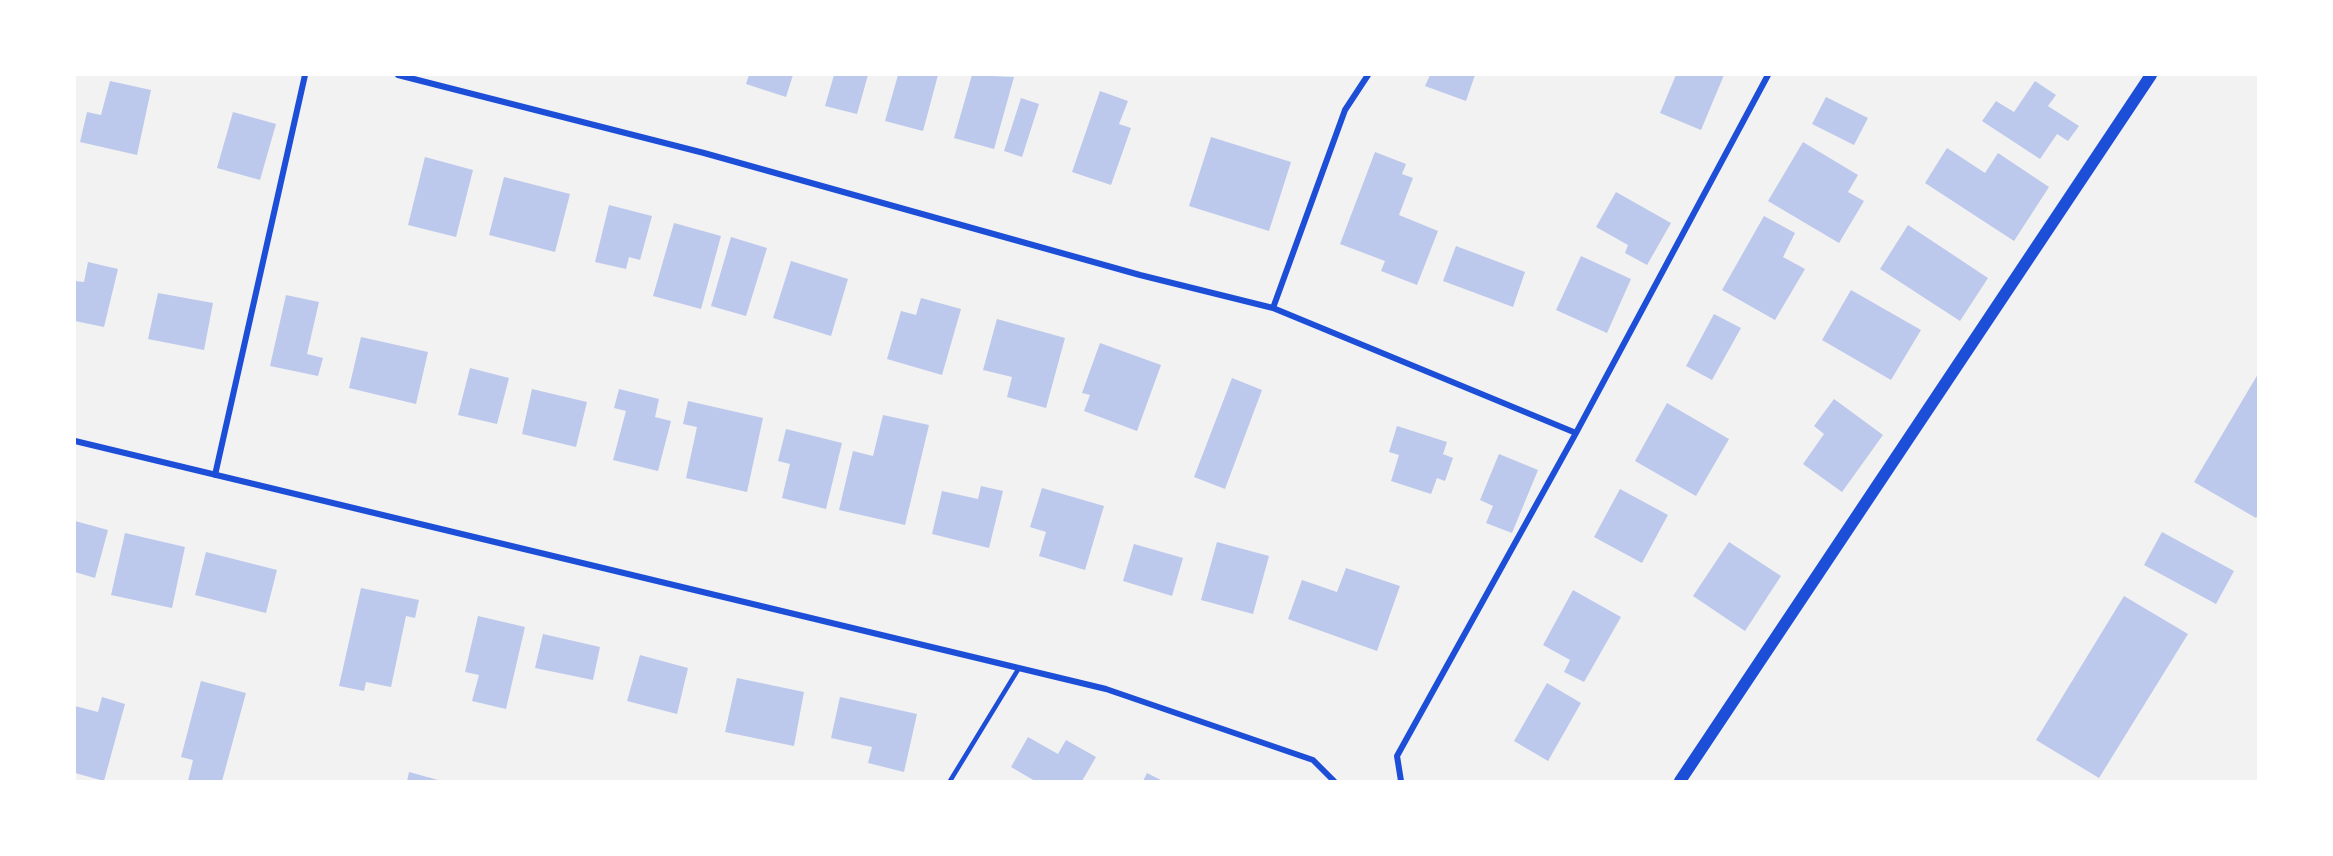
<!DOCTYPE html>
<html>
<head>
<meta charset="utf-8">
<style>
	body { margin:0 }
	#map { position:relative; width:2333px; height:856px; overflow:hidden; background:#f2f2f2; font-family:"Open Sans",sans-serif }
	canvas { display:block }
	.frame { position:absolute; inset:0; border:76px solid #fff; pointer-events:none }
</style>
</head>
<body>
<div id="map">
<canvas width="2333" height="856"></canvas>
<div class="frame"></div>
</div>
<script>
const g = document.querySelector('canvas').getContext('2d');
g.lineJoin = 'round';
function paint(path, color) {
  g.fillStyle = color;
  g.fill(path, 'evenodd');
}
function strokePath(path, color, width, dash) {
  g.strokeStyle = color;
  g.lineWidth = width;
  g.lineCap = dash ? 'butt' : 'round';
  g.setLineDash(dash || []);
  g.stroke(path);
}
paint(new Path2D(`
	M 749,75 L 793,75 L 786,97 L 746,84 Z
	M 834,75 L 868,75 L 857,114 L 825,106 Z
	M 898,75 L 938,75 L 923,131 L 885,121 Z
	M 972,75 L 1014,77 L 994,149 L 954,138 Z
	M 1430,75 L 1475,75 L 1466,101 L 1425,86 Z
	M 1676,75 L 1724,75 L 1701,130 L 1660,113 Z
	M 110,81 L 151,90 L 137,155 L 80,142 L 87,112 L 101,115 Z
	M 2035,81 L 2056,95 L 2048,106 L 2079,126 L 2068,141 L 2057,134 L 2040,159 L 1982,121 L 1996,101 L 2014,112 Z
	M 1100,91 L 1128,101 L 1119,124 L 1131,128 L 1111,185 L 1072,172 Z
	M 1826,97 L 1868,118 L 1854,145 L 1812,124 Z
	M 1021,98 L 1039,104 L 1022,157 L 1004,151 Z
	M 233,112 L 276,124 L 260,180 L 217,168 Z
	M 1211,137 L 1291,162 L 1269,231 L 1189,206 Z
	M 1803,142 L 1858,175 L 1848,192 L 1864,201 L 1839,243 L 1768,201 Z
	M 1947,148 L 1985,173 L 1998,153 L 2049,187 L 2014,241 L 1925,183 Z
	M 1375,152 L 1406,164 L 1402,174 L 1413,178 L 1399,215 L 1438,231 L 1417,285 L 1381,271 L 1385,261 L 1340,244 Z
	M 425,157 L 473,170 L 456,237 L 408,225 Z
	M 504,177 L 570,194 L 555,252 L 489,235 Z
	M 1616,192 L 1671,223 L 1647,265 L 1625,253 L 1628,245 L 1596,227 Z
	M 609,205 L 652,216 L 640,260 L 629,257 L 626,269 L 595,262 Z
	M 1764,216 L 1795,233 L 1783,257 L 1805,269 L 1775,320 L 1722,290 Z
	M 674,223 L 721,236 L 701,309 L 653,296 Z
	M 1908,225 L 1988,278 L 1960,321 L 1880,269 Z
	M 731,237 L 767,248 L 746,316 L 711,306 Z
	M 1456,246 L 1525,272 L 1513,307 L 1443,281 Z
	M 1581,256 L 1631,279 L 1607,333 L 1556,310 Z
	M 791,261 L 848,279 L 831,336 L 773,318 Z
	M 88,262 L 118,269 L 104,327 L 75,321 L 75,281 L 84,282 Z
	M 1851,290 L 1921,330 L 1891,380 L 1822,340 Z
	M 158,293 L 213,303 L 204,350 L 148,339 Z
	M 286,295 L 319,302 L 307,354 L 323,358 L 318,376 L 270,366 Z
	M 921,298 L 961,309 L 942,375 L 887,359 L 901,311 L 916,315 Z
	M 1714,314 L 1741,328 L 1712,380 L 1686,366 Z
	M 997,319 L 1065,338 L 1046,408 L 1007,397 L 1012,377 L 983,370 Z
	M 361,337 L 428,352 L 416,404 L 349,388 Z
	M 1100,343 L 1161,365 L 1137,431 L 1084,411 L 1090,395 L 1082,393 Z
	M 470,368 L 509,378 L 497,424 L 458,415 Z
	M 2258,374 L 2258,515 L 2256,518 L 2194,482 Z
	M 1232,378 L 1262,390 L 1225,489 L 1194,477 Z
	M 532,389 L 587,402 L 576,447 L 522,434 Z
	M 619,389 L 659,399 L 655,417 L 671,421 L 658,471 L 613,460 L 626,411 L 614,408 Z
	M 1834,399 L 1883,435 L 1842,492 L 1803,464 L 1824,434 L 1814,426 Z
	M 688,401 L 763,418 L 747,492 L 686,478 L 697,427 L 683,424 Z
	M 1667,403 L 1729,439 L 1696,496 L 1635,461 Z
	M 883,415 L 929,425 L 905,525 L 839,510 L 853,451 L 873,456 Z
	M 1397,426 L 1447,442 L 1443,454 L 1453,458 L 1445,481 L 1437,478 L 1431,494 L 1391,481 L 1399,455 L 1389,452 Z
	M 786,429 L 842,443 L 826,509 L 782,498 L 790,464 L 778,461 Z
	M 1499,454 L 1538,470 L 1512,533 L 1486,523 L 1493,506 L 1480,500 Z
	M 981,486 L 1003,491 L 989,548 L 932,534 L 942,491 L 978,499 Z
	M 1042,488 L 1104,506 L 1085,570 L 1039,556 L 1046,532 L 1030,527 Z
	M 1620,489 L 1668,515 L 1642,563 L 1594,537 Z
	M 75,521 L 108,530 L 95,578 L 75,572 Z
	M 2162,532 L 2234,571 L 2216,604 L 2144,565 Z
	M 125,533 L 185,547 L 172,608 L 111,595 Z
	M 1217,542 L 1269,556 L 1253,614 L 1201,600 Z
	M 1729,542 L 1781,576 L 1745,631 L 1693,596 Z
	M 1134,544 L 1183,558 L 1172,596 L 1123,581 Z
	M 206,552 L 277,570 L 266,613 L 195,595 Z
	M 1346,568 L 1400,586 L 1377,651 L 1288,619 L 1302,580 L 1337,592 Z
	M 361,588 L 419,600 L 415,618 L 406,616 L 391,687 L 366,682 L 364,691 L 339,686 Z
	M 1573,590 L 1621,617 L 1584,682 L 1564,672 L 1570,660 L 1543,645 Z
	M 2124,596 L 2188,634 L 2099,778 L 2036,740 Z
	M 478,616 L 525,627 L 506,709 L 472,701 L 479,675 L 465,672 Z
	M 543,634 L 600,647 L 593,680 L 535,668 Z
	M 640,655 L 688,668 L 677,714 L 627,701 Z
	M 737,678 L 804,692 L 794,746 L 725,732 Z
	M 201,681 L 246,693 L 222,781 L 188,781 L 193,760 L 181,757 Z
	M 1547,683 L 1581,703 L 1548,761 L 1514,741 Z
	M 102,697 L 125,704 L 104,781 L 75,773 L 75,706 L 98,712 Z
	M 840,697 L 917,714 L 904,772 L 868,763 L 872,747 L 831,738 Z
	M 1028,737 L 1058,754 L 1066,740 L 1096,757 L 1082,781 L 1035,781 L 1011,767 Z
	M 409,772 L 438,780 L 438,781 L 407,781 Z
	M 1147,773 L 1163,781 L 1143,781 Z`), '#bdc9ec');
strokePath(new Path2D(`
	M 950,781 L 1019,668`), '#1d4ed8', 4.5);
strokePath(new Path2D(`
	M 398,75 L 704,153 L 1140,275 L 1273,308 L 1576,433
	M 1273,308 L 1345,110 L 1368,75
	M 75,441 L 1106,689 L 1313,760 L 1334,781
	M 215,475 L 305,75
	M 1401,781 L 1397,756 L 1576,433 L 1768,75`), '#1d4ed8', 6);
strokePath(new Path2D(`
	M 1680,781 L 2151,75`), '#1d4ed8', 12);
</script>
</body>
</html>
